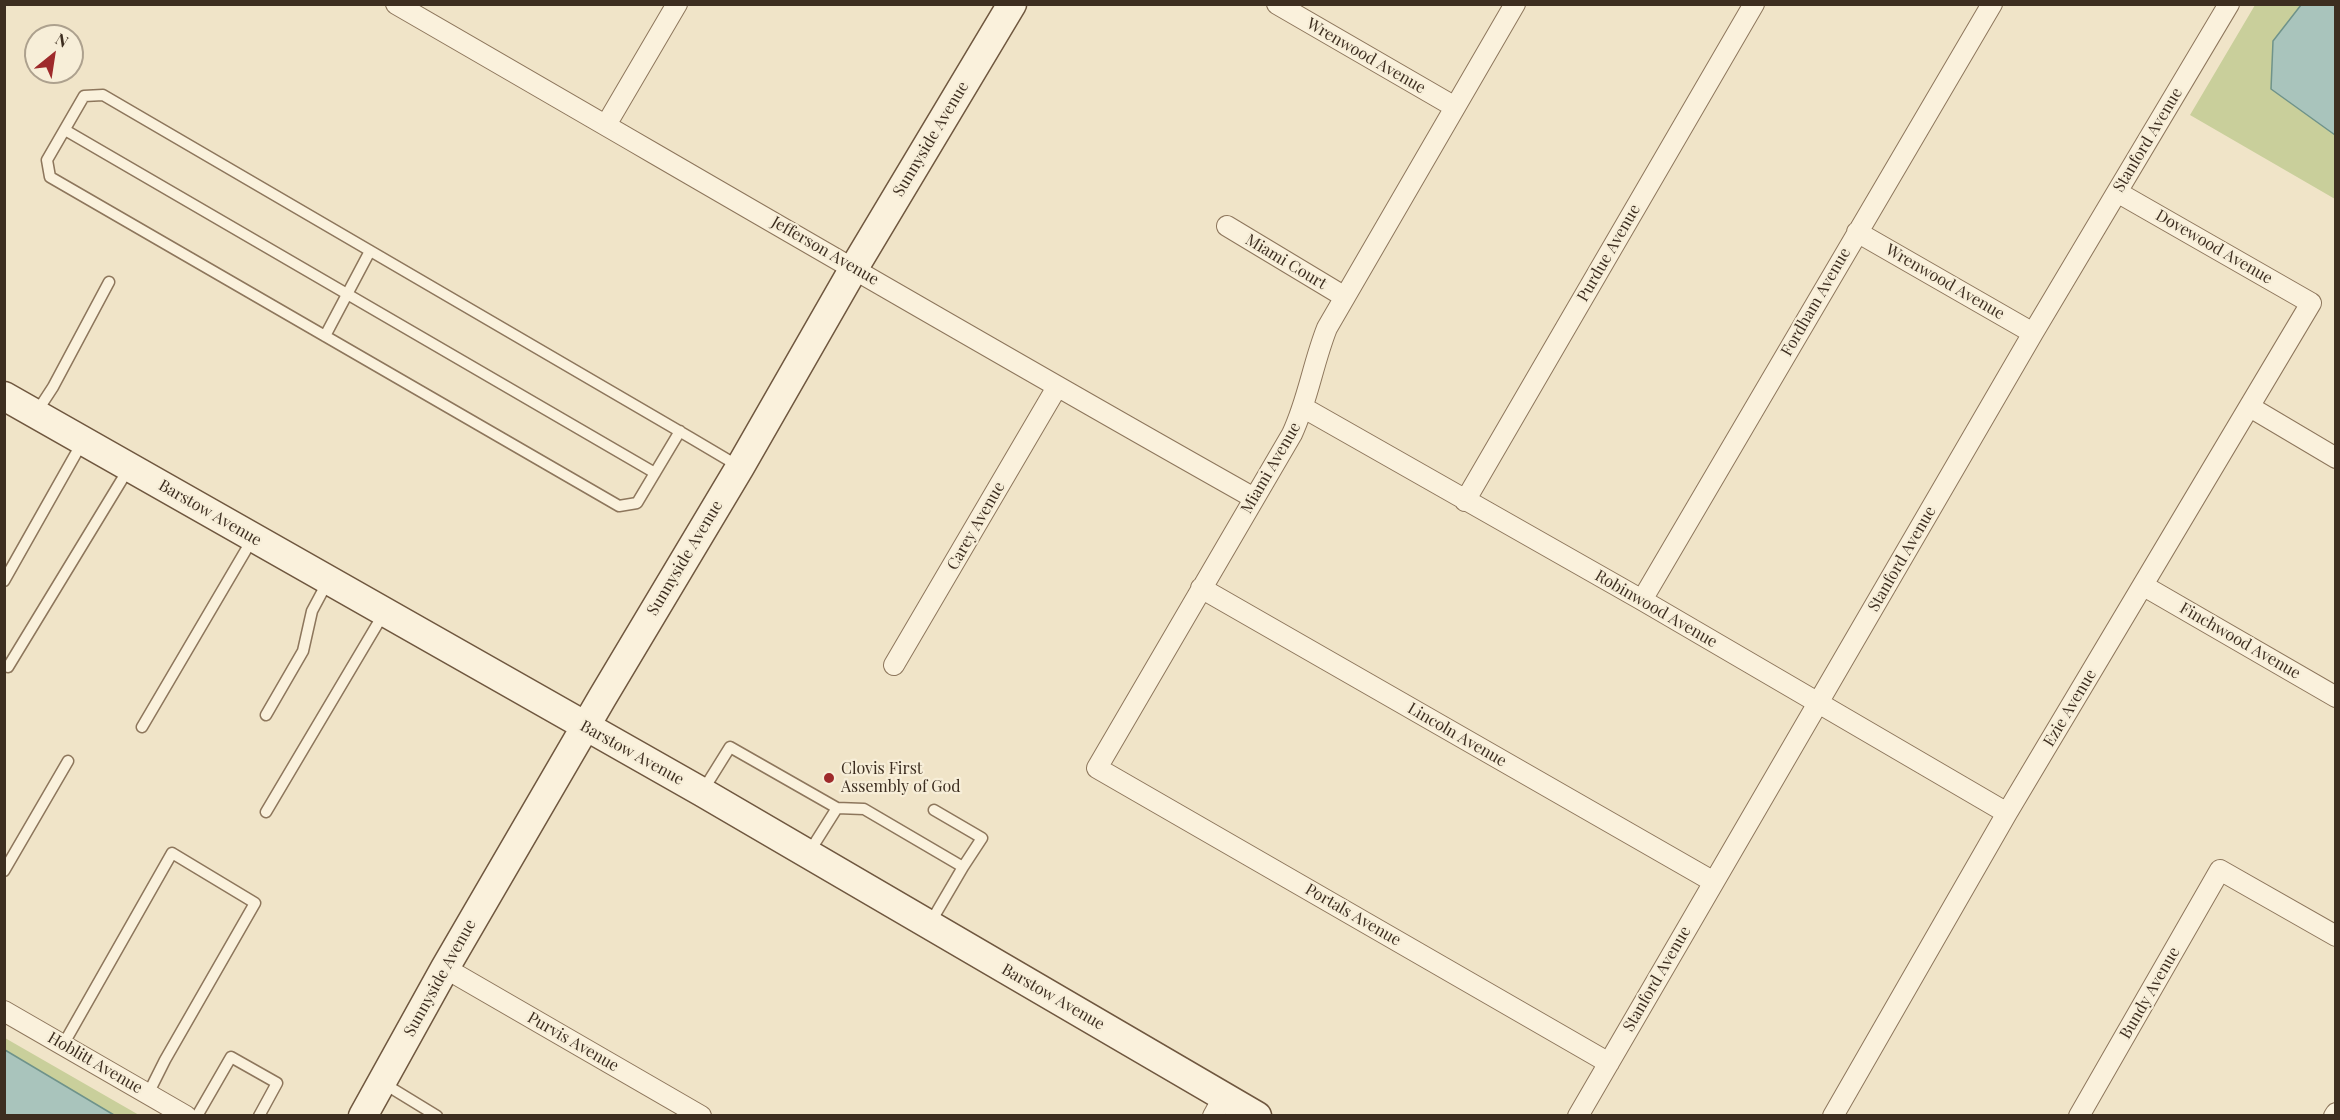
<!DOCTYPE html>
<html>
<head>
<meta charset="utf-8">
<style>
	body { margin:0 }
	#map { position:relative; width:2340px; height:1120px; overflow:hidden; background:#f0e4c8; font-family:"Playfair Display",serif }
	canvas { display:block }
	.frame { position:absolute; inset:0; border:6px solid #3d2e20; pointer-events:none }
	.north { position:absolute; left:24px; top:24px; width:60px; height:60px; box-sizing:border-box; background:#f7eed8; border:2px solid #ada18e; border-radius:50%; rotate:30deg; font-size:16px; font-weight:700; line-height:24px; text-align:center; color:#3d2e20 }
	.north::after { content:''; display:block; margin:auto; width:21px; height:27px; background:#9e2a2b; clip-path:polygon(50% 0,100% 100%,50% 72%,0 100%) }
</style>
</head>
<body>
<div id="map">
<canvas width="2340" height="1120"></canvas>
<div class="frame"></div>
<div class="north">N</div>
</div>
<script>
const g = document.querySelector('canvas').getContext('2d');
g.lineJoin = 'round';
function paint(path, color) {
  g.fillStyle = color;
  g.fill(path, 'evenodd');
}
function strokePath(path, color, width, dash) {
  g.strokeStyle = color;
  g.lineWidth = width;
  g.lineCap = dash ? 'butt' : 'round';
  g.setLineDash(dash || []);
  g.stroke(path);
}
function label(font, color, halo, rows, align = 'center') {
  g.font = font + ' "Playfair Display",serif';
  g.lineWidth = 4.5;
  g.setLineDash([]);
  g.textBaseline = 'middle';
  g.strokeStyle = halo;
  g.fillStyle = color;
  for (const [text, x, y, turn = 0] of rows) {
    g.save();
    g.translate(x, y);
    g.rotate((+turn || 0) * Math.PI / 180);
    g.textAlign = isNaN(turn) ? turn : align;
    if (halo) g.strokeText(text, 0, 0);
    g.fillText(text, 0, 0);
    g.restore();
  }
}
paint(new Path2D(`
	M 2255,5 L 2335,5 L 2335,199 L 2190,115 Z
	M 5,1038 L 139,1115 L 5,1115 Z`), '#c9cf9b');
const water = new Path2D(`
	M 2301,5 L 2335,5 L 2335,135 L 2271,89 L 2273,41 Z
	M 5,1050 L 114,1115 L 5,1115 Z`);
paint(water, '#a9c4bc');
strokePath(water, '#6f938a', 1.5);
const lane = new Path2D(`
	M 65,130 L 655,473
	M 325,336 L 370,251
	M 36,413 L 53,387 L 109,282
	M 680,431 L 637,503 L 619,506 L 50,177 L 47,160 L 84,96 L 103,95 L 691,438 L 740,467
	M 4,581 L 83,441
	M 8,667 L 129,468
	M 266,715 L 303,651 L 312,611 L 328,581
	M 142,727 L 253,538
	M 702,792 L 730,747 L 837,808
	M 934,810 L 982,838 L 963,867
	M 266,812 L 384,613
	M 808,854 L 837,808 L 864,809 L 963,867 L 929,925
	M 4,871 L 68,761
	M 63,1045 L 172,853 L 255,903 L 165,1060 L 148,1094
	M 383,1083 L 437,1116
	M 197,1116 L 231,1057 L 277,1083 L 259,1116`);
const street = new Path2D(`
	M 396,4 C 682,169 966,336 1254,498
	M 1277,4 L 1455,107
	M 1515,4 L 1327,328 C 1313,363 1308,400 1292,434 L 1097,768 L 1609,1063
	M 606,125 L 677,4
	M 1227,226 L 1345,297
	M 1857,232 L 2033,333
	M 2250,407 L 2336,458
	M 1304,408 L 1642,600 L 2007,813
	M 1465,501 L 1754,4
	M 2144,586 L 2336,697
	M 1201,588 L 1714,882
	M 1642,600 L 1992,4
	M 894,665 L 1057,387
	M 445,968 L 701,1116
	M 4,1011 L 186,1116
	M 1213,1116 L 1224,1096
	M 1578,1116 L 2033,333 L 2229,4
	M 1833,1116 L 2007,813 L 2311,303 L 2117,192
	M 2079,1116 L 2220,870 L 2336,936
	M 2334,1116 L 2336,1113`);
const secondary = new Path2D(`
	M 4,396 L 702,792 L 1257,1116
	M 363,1116 L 445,968 L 602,698 L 740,467 L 854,268 L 1012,4`);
strokePath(lane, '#8d765c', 13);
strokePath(street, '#8d765c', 22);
strokePath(secondary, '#6f573f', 31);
strokePath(lane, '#faf1dc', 10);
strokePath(street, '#faf1dc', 20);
strokePath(secondary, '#faf1dc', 28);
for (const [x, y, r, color] of [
	[829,778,6,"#9e2a2b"]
]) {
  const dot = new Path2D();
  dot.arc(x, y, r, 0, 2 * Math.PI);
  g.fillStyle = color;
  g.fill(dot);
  strokePath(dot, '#f7eed8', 2);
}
label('16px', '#3d2e20', '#f7eed8', [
	["Wrenwood Avenue",1366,56,30],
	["Sunnyside Avenue",931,139,-59],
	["Stanford Avenue",2148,140,-59],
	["Dovewood Avenue",2214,247,30],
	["Jefferson Avenue",825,251,30],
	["Purdue Avenue",1609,253,-60],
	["Miami Court",1286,262,31],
	["Wrenwood Avenue",1945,282,30],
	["Fordham Avenue",1816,302,-60],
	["Miami Avenue",1271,468,-60],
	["Barstow Avenue",210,513,30],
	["Carey Avenue",976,526,-60],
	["Sunnyside Avenue",685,558,-59],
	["Stanford Avenue",1902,559,-60],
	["Robinwood Avenue",1656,609,30],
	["Finchwood Avenue",2240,641,30],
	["Ezie Avenue",2070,708,-59],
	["Lincoln Avenue",1457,735,30],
	["Barstow Avenue",632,753,29],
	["Portals Avenue",1353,915,30],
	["Sunnyside Avenue",440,978,-61],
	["Stanford Avenue",1657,979,-60],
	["Bundy Avenue",2150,993,-60],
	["Barstow Avenue",1053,997,30],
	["Purvis Avenue",573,1042,30],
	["Hoblitt Avenue",95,1063,30]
]);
label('16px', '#3d2e20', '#f7eed8', [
	["Clovis First",841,769],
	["Assembly of God",841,787]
], 'left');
</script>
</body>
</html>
